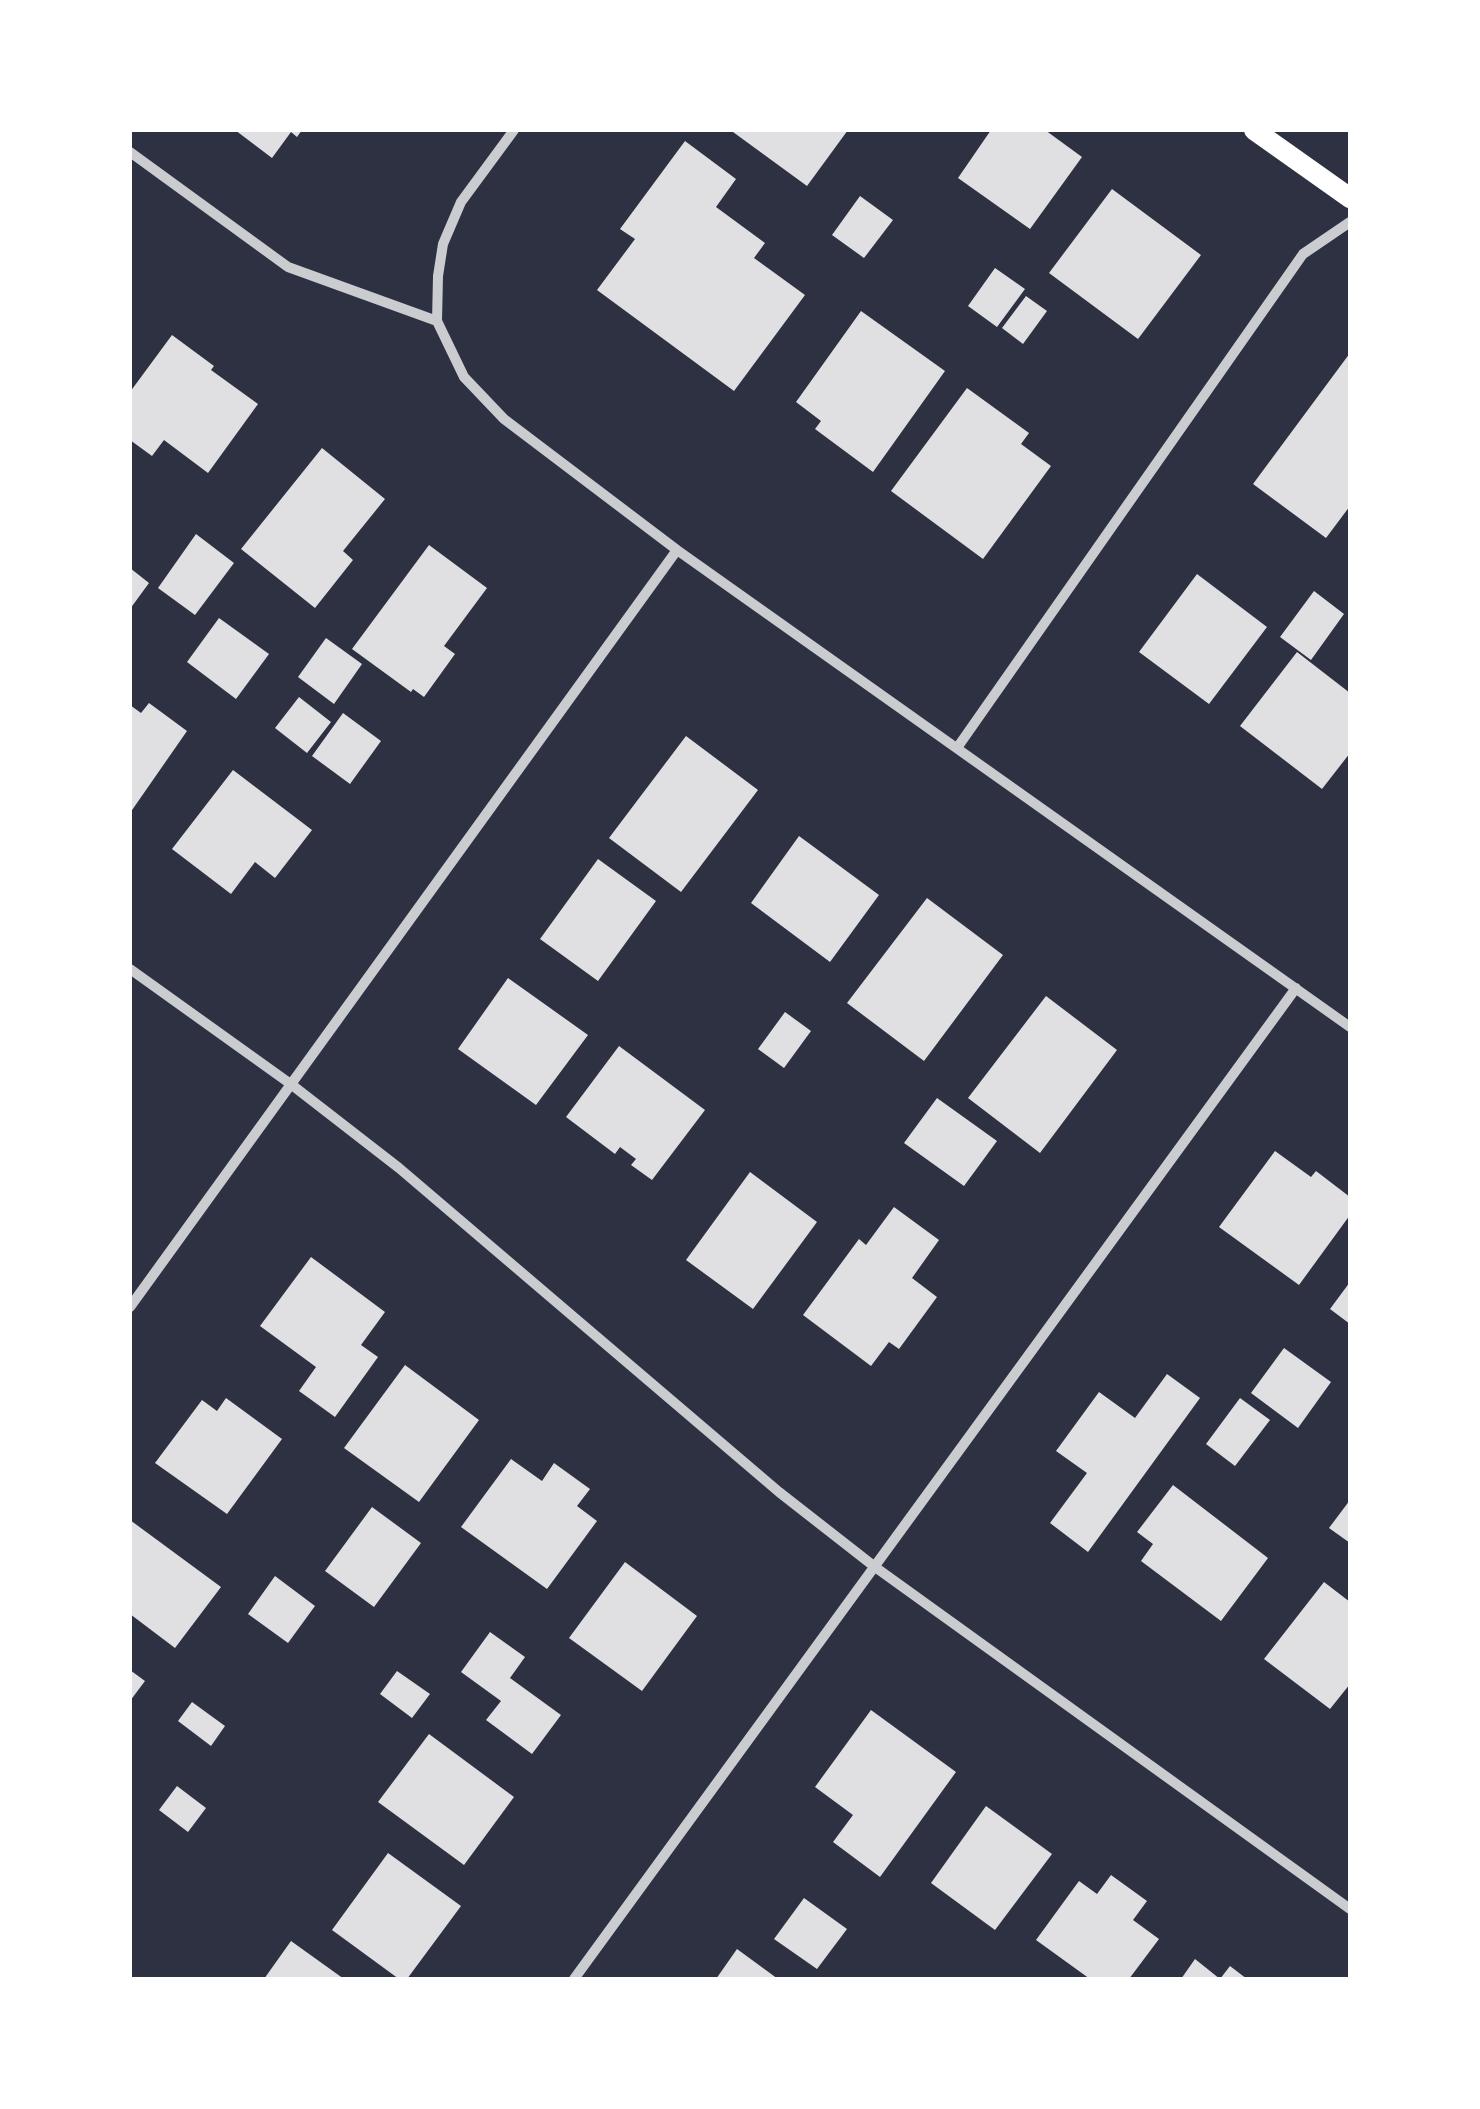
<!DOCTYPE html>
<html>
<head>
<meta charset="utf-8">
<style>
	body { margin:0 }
	#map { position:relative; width:1480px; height:2109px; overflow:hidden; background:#2d3142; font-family:"IBM Plex Sans",sans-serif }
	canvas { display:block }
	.frame { position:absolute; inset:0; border:132px solid #fff; pointer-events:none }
</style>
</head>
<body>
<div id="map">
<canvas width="1480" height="2109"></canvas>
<div class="frame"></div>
</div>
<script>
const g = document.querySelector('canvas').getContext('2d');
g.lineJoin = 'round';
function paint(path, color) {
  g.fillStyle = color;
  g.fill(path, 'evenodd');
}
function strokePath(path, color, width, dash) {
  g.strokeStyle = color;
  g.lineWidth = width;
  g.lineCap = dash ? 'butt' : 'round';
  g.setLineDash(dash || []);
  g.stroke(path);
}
paint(new Path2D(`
	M 235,130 L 302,130 L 297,137 L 291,132 L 272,158 Z
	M 735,130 L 848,130 L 807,186 L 733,132 Z
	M 991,130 L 1045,130 L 1082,157 L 1030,229 L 958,178 Z
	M 685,141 L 736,179 L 716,207 L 765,243 L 754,258 L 805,295 L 734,391 L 597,290 L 635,239 L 620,229 Z
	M 1112,189 L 1201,255 L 1138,339 L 1049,273 Z
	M 860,196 L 893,220 L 864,258 L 832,235 Z
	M 995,268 L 1025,289 L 997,327 L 968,306 Z
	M 1026,296 L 1047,311 L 1023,344 L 1002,328 Z
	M 861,311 L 945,371 L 873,472 L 815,429 L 821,421 L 796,402 Z
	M 172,335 L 214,366 L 211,370 L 258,404 L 208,473 L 164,440 L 152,456 L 130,440 L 130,392 Z
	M 1350,353 L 1350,506 L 1326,538 L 1253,484 Z
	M 967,388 L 1029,433 L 1021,444 L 1051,466 L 983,559 L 891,491 Z
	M 322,448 L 385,499 L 343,551 L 353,560 L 315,608 L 241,549 Z
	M 196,534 L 234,563 L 195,615 L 158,588 Z
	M 429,545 L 487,588 L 444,646 L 455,654 L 424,697 L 413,689 L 411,692 L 352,649 Z
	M 130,568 L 149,583 L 130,609 Z
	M 1197,574 L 1267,627 L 1209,704 L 1139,652 Z
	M 1314,591 L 1344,614 L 1311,660 L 1280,637 Z
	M 219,618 L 269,654 L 236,699 L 187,662 Z
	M 326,638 L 362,664 L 334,704 L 298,677 Z
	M 1297,652 L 1350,693 L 1350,753 L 1322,789 L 1240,726 Z
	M 299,697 L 331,722 L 307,753 L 275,728 Z
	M 149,703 L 187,731 L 130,813 L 130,705 L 141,713 Z
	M 343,713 L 381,741 L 350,784 L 312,756 Z
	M 686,736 L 758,790 L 681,892 L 609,838 Z
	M 233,770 L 312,830 L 275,878 L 255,862 L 231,894 L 172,849 Z
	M 799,836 L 879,895 L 830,962 L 751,903 Z
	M 598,859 L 656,901 L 598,981 L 540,939 Z
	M 927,898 L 1003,955 L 924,1061 L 847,1003 Z
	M 508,978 L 588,1035 L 536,1105 L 458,1049 Z
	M 1046,996 L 1117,1050 L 1040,1153 L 968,1098 Z
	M 785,1012 L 811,1031 L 784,1068 L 758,1049 Z
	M 619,1046 L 705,1110 L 652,1180 L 631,1165 L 636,1159 L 620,1147 L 615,1154 L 566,1117 Z
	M 937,1098 L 997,1141 L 964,1186 L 904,1143 Z
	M 1275,1151 L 1311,1177 L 1316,1171 L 1350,1197 L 1350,1215 L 1299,1285 L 1219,1227 Z
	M 750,1172 L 817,1222 L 753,1309 L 686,1260 Z
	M 894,1207 L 939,1240 L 912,1278 L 937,1297 L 899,1349 L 889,1342 L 871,1366 L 803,1315 L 859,1239 L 866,1245 Z
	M 311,1257 L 385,1312 L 361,1345 L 378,1357 L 335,1417 L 299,1391 L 316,1367 L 260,1326 Z
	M 1350,1282 L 1350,1324 L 1330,1309 Z
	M 1284,1348 L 1331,1382 L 1298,1428 L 1251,1393 Z
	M 405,1365 L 479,1420 L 419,1502 L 344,1448 Z
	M 1167,1374 L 1200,1398 L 1088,1552 L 1050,1523 L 1087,1473 L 1056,1451 L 1099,1392 L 1135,1418 Z
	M 226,1398 L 282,1439 L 227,1514 L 155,1463 L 202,1400 L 217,1411 Z
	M 1240,1398 L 1270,1420 L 1235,1466 L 1206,1444 Z
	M 511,1459 L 542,1481 L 554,1463 L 590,1489 L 577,1506 L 597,1521 L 547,1589 L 461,1527 Z
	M 1173,1485 L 1268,1558 L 1221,1621 L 1141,1561 L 1153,1544 L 1137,1532 Z
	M 1350,1500 L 1350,1543 L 1329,1528 Z
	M 372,1507 L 421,1543 L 374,1607 L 325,1571 Z
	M 130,1520 L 221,1587 L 175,1648 L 130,1614 Z
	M 625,1562 L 697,1616 L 642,1691 L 569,1638 Z
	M 275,1576 L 315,1606 L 288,1643 L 248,1614 Z
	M 1324,1582 L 1350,1602 L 1350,1684 L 1330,1709 L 1264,1659 Z
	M 490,1632 L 525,1657 L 510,1678 L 561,1715 L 532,1754 L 486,1720 L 501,1701 L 461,1672 Z
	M 130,1670 L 145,1681 L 130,1701 Z
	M 397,1671 L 430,1694 L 412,1718 L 380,1694 Z
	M 192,1702 L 225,1726 L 211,1746 L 178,1721 Z
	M 871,1710 L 956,1772 L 880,1877 L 833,1842 L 853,1815 L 815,1787 Z
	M 429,1734 L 514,1797 L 464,1865 L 378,1802 Z
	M 177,1786 L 206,1808 L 188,1832 L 159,1810 Z
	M 986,1806 L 1052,1854 L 995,1930 L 931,1883 Z
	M 388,1853 L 461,1906 L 407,1979 L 399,1979 L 332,1930 Z
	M 1111,1875 L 1147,1901 L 1133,1920 L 1159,1939 L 1129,1979 L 1090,1979 L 1036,1940 L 1079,1881 L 1097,1894 Z
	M 804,1898 L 847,1929 L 817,1969 L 774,1939 Z
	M 291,1941 L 344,1979 L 264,1979 Z
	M 737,1949 L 778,1979 L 716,1979 Z
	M 1195,1959 L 1220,1979 L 1230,1966 L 1247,1979 L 1181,1979 Z`), '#e0e0e3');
strokePath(new Path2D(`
	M 514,130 L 461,202 L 443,244 L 438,276 L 437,321 L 464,377 L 504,419 L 677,550 L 1350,1027
	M 130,152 L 288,267 L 437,321
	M 957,748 L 1303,254 L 1350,222
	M 130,969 L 292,1085 L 399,1168 L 779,1492 L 875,1567 L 1350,1909
	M 130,1307 L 677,550
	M 574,1979 L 1296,988`), '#caccd0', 10);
strokePath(new Path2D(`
	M 1254,130 L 1350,198`), '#fff', 20);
</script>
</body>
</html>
